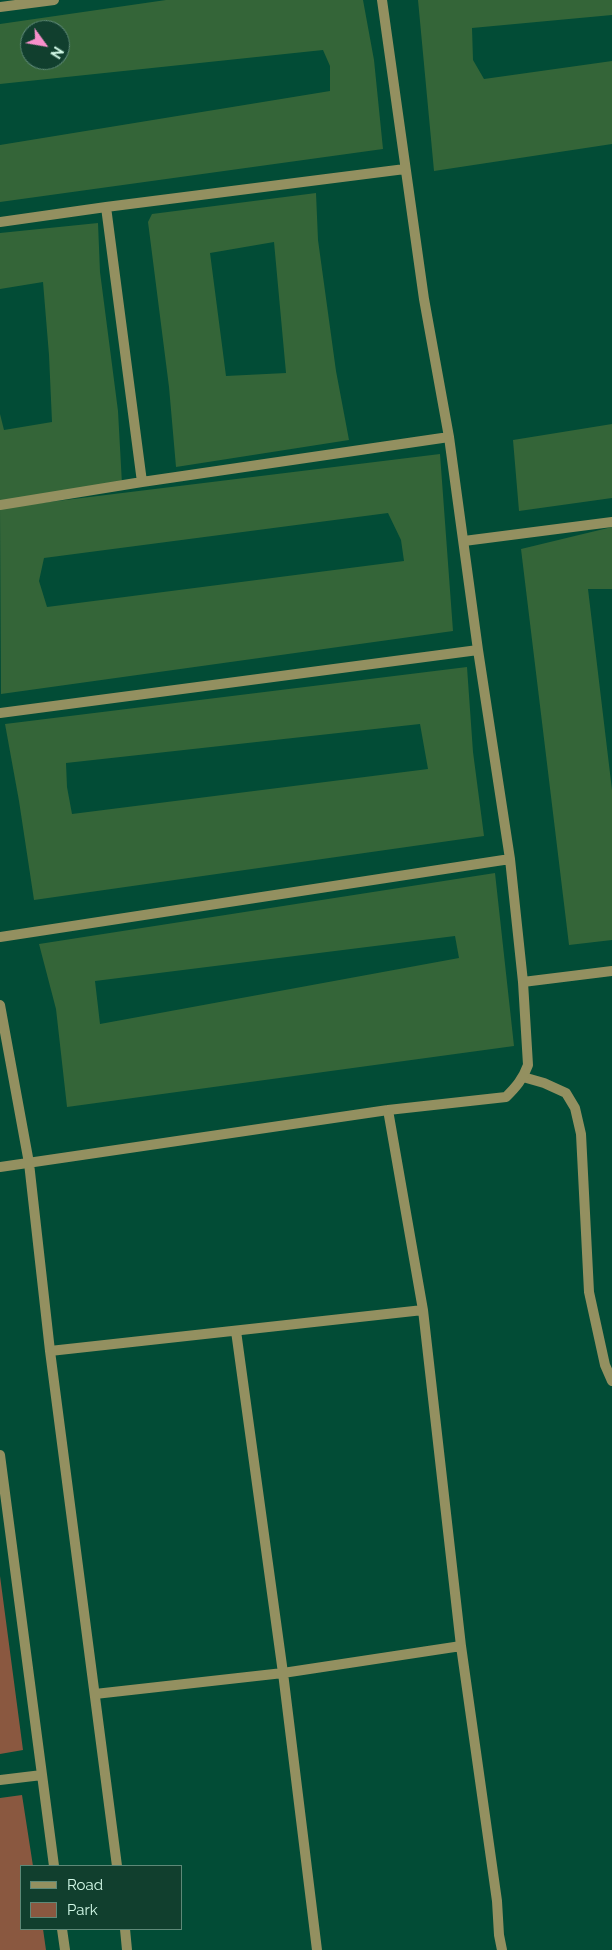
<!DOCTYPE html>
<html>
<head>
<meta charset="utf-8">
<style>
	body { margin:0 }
	#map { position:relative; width:612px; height:1950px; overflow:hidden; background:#024c36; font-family:Raleway,sans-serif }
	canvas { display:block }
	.legend { position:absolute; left:20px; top:1865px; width:162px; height:65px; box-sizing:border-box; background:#113f2e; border:1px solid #5e8978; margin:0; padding:6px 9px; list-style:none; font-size:15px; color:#d2f9e7 }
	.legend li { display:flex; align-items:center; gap:10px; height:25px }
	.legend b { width:25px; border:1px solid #5e8978 }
	.north { position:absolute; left:20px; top:20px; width:50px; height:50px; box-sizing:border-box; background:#113f2e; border:1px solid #5e8978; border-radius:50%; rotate:122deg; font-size:14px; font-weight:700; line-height:20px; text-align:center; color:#d2f9e7 }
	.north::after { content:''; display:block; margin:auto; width:18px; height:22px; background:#f890cb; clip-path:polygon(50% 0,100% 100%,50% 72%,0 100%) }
</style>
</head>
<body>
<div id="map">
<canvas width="612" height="1950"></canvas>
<ul class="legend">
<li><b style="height:6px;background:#939060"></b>Road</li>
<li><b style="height:14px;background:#8a5840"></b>Park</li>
</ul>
<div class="north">N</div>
</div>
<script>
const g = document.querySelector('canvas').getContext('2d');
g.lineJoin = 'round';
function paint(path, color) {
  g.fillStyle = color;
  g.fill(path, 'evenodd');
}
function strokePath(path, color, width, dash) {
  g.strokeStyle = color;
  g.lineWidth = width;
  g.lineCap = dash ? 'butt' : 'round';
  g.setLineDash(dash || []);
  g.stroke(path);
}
paint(new Path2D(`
	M 0,1576 L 23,1750 L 0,1754 Z
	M 22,1795 L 33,1866 L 21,1866 L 21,1929 L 43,1929 L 46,1950 L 0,1950 L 0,1798 Z`), '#8a5840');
paint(new Path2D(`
	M 166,0 L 363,0 L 374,60 L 383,149 L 0,202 L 0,145 L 330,91 L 330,66 L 323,50 L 0,84 L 0,24 ZM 30,30 L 60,30 L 60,60 L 30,60 Z
	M 418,0 L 612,0 L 612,15 L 472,28 L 473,60 L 484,79 L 612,61 L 612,144 L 434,171 Z
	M 316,193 L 318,240 L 336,371 L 349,440 L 176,467 L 169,387 L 148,222 L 152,214 ZM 274,242 L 286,373 L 226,376 L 210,253 Z
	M 98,223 L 100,272 L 118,411 L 122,484 L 0,502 L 0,414 L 4,430 L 52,422 L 49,355 L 43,282 L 0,289 L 0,233 Z
	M 612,424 L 612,498 L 519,511 L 513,440 Z
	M 440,454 L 453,631 L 1,694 L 0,508 ZM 388,513 L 401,540 L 404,561 L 47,607 L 39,581 L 44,558 Z
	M 612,527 L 612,589 L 588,589 L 612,790 L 612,940 L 569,945 L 521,549 Z
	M 467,667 L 473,752 L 484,836 L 34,900 L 19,801 L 5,724 ZM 420,724 L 428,769 L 72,814 L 67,787 L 66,763 Z
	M 495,873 L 514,1046 L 67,1107 L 56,1009 L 39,944 ZM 455,936 L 459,958 L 100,1024 L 95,981 Z`), '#346538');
strokePath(new Path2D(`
	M 523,1077 L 544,1083 L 566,1093 L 575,1108 L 581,1134 L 589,1292 L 605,1365 L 612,1381`), '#939060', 10);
strokePath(new Path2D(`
	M 0,7 L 54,0
	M 106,207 L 142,482
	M 0,222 L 106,207 L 405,169
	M 0,505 L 142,482 L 449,437
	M 464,541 L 612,522
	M 0,713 L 478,650
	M 0,937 L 510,859
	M 523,982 L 612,971
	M 0,1005 L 29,1163 L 50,1351 L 117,1866
	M 388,1110 L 423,1310 L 461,1646 L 497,1901 L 499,1935 L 502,1950
	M 0,1167 L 388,1110 L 506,1097 C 516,1087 523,1079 528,1065 L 523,982 L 510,859 L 478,650 L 449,437 L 424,299 L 382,0
	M 236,1331 L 283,1673 L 317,1950
	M 50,1351 L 423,1310
	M 0,1455 L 54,1866
	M 95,1694 L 283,1673 L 461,1646
	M 0,1780 L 42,1775
	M 62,1929 L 65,1950
	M 125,1929 L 127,1950`), '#939060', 10);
</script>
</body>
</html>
